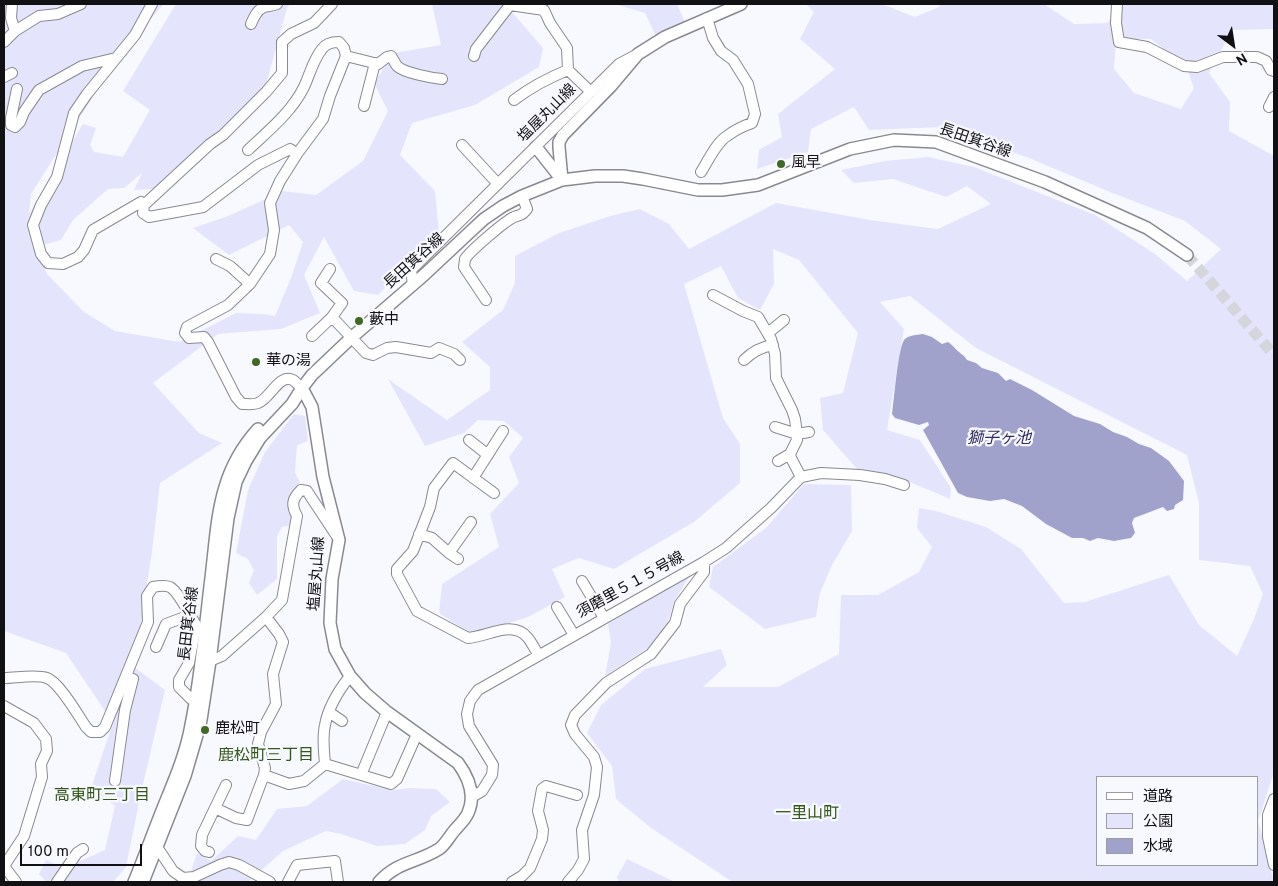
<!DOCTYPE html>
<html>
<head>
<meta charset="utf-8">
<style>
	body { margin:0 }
	#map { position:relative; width:1278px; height:886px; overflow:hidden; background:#f8f9ff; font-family:Overpass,"Noto Sans JP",sans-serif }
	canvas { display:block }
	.frame { position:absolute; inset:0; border:5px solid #111113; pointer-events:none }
	.legend { position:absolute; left:1096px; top:776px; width:162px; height:90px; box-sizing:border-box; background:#f8f9ff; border:1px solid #9c9ca1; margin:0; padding:6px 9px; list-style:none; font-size:15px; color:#111113 }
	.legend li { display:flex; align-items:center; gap:10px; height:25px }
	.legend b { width:25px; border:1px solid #9c9ca1 }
	.north { position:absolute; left:1208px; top:20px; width:50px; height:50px; -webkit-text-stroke:4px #f8f9ff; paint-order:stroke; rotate:149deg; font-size:14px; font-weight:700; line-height:20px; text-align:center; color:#111113 }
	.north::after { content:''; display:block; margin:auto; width:18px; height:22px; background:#111113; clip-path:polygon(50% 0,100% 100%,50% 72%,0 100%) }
	.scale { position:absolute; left:20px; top:844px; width:122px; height:22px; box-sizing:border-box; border:2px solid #111113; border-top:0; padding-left:6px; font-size:15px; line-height:18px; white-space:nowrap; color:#111113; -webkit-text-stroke:4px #f8f9ff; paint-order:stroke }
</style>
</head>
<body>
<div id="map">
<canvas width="1278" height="886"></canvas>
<div class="frame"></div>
<ul class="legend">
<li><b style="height:6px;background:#fff"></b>道路</li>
<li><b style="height:14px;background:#e4e5fd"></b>公園</li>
<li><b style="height:14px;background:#a1a2cc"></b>水域</li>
</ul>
<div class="north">N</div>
<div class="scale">100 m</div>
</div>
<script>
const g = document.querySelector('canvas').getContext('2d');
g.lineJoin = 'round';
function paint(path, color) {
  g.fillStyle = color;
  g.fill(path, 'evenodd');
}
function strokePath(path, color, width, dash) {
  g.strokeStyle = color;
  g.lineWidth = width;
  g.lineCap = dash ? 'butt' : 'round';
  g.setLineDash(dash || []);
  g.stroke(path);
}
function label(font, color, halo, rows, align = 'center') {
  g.font = font + ' Overpass,"Noto Sans JP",sans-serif';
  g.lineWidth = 4.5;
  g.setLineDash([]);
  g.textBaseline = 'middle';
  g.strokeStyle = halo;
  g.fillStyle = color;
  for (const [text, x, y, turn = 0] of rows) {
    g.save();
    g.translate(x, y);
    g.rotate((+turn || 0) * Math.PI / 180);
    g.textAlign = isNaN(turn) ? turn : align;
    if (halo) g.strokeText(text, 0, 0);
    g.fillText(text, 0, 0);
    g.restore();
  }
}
paint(new Path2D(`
	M 4,4 L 164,4 L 125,47 L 80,117 L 31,194 L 29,214 L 83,124 L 96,128 L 90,145 L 94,152 L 123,157 L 150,110 L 123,91 L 176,4 L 290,4 L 287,8 L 265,88 L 223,134 L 153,189 L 134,190 L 142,173 L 124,188 L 108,189 L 73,220 L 61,240 L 35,247 L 47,274 L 84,312 L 115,331 L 179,342 L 236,313 L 263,314 L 275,316 L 291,278 L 303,242 L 289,225 L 229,255 L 193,228 L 228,216 L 283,191 L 316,195 L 363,161 L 388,111 L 374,83 L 394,53 L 441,45 L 432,4 L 505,4 L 543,48 L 539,67 L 475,105 L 412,123 L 400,155 L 435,191 L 439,233 L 378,295 L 354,291 L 324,237 L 304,275 L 320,313 L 281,329 L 218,334 L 153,383 L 199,433 L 222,443 L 160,483 L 152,552 L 134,667 L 165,690 L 141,793 L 126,867 L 113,882 L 46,882 L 39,874 L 46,860 L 64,868 L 105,850 L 115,806 L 91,788 L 113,723 L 66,653 L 4,631 Z
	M 614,4 L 677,4 L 685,22 L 656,36 L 645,13 Z
	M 806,4 L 885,4 L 884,5 L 915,17 L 939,7 L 940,4 L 1044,4 L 1074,24 L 1107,23 L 1122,4 L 1274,4 L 1274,29 L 1232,30 L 1209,73 L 1230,102 L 1229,131 L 1274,156 L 1274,772 L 1258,821 L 1274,882 L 730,882 L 731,881 L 651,828 L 616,799 L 612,766 L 587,733 L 601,705 L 645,669 L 721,649 L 727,665 L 703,687 L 778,687 L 839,654 L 841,595 L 878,595 L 919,572 L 932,547 L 917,528 L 919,508 L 936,511 L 986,527 L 1021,549 L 1064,603 L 1085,602 L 1169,575 L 1199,625 L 1237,656 L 1254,619 L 1263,594 L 1250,566 L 1199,560 L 1199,503 L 1187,455 L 976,348 L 910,296 L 880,302 L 904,329 L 887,430 L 920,440 L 951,488 L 950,499 L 898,477 L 857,469 L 823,430 L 820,398 L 843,393 L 858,333 L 799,260 L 773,249 L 774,284 L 760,310 L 738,298 L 721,266 L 684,284 L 723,418 L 740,444 L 740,483 L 694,522 L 614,569 L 579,558 L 552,569 L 565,597 L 528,617 L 472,635 L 439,613 L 442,584 L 499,547 L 490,514 L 519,483 L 509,457 L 523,438 L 504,421 L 478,420 L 464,433 L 425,446 L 388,379 L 447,420 L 490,390 L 490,367 L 462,342 L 503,310 L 515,283 L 515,256 L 559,233 L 610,216 L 640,209 L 669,224 L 689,249 L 776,203 L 870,220 L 938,229 L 991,204 L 967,186 L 946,197 L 893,179 L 854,183 L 841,170 L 885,161 L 928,157 L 974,167 L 1095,215 L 1155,254 L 1187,281 L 1221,249 L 1185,221 L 1110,192 L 1029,158 L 942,127 L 869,130 L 854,107 L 811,129 L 808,152 L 757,169 L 759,150 L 782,137 L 778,114 L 835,69 L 800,39 L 814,12 ZM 1116,39 L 1151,39 L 1186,66 L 1194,88 L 1181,109 L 1134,93 L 1114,69 ZM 1097,777 L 1257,777 L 1257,865 L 1097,865 Z
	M 294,414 L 305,416 L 308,441 L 297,445 L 295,472 L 300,483 L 291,493 L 290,509 L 295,516 L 293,525 L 282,527 L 277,536 L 277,579 L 257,595 L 249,583 L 254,570 L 248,559 L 236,553 L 248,490 L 265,452 Z
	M 804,484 L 851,485 L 852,531 L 832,565 L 820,593 L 816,617 L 765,629 L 709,587 L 713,567 L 766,528 Z
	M 690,575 L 674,602 L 667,625 L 648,648 L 605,676 L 611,643 L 608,624 Z
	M 343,779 L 392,790 L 411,788 L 436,789 L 450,802 L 431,816 L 425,830 L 405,844 L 377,846 L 341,834 L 326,831 L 283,851 L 248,882 L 201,882 L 191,871 L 197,853 L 211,861 L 238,836 L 256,840 L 277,809 L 307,806 Z
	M 627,859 L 675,882 L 619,882 L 617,877 Z`), '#e4e5fd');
paint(new Path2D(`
	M 923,334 L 932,337 L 942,344 L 948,342 C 953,345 955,349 959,352 C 962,355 964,355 967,360 L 976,363 L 982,368 L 998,373 L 1006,381 L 1010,379 L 1032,390 L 1074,416 L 1100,424 L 1113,432 L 1127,437 L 1139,444 L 1151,448 L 1169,461 L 1184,481 L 1183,500 L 1175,505 L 1174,509 L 1167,511 L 1163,507 L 1134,518 L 1132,523 L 1135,533 L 1131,538 L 1114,541 L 1098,538 L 1090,541 L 1083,538 L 1072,538 L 1046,524 L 1022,506 L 1004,499 L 990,501 L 967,497 L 958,493 L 923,430 L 929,425 L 928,422 L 919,425 L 895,418 L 892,414 C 894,400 898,349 904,340 C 908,335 917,335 923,334 Z`), '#a1a2cc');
strokePath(new Path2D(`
	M 1187,255 L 1274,355`), '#d5d6dc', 11, [11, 5.5]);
const minor = new Path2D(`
	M 12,4 L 11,18 L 15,31
	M 1117,4 L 1116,23 L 1119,42 L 1147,47 L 1184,66 L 1197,67 L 1223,57 L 1257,57 L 1266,61 L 1271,70 L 1274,71
	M 251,24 C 254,17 257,10 264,7 C 269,6 272,6 277,4
	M 4,42 L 15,31 L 39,16 L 58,14 L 81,4
	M 346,56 L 378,64 L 387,57 L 391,56 C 393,59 395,63 397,66 C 404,73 432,78 442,79
	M 474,56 L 476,49 L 510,5 L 544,10 L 550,23 L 567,48 L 568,70 L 591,92
	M 4,77 L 12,73
	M 17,89 L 11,118 L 11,125 L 15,127 L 20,122 L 24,112 L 39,90 L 82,66 L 116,58
	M 514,100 C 531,87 548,78 568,70
	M 364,106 L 375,63
	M 1269,107 L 1274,97
	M 462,145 L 498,184
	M 248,150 C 268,131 291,113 304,87 C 310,74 313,60 322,49 C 326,43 332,42 339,42 L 344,48 L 346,56 L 330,96 L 323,119 L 297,154 L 280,181 L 270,203 L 274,230 L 270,254 L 250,284 L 228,305 L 187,327 L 185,333 L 189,338 L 204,337 L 208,342 L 236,397 L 242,404 C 247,404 254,405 258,403 C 270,399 279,373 293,380 C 296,382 299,386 302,388
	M 297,154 L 290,149 L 258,165 L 203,207 L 149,217 L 143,213 L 144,205 L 210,144 L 223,135 L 266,92 L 282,73 L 282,42 L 291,34 L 314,23 L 332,4
	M 701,172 C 708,161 716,143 727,136 C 735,130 743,126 752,123 L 755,114 L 748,84 L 733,60 L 721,51 L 713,38 L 707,18
	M 144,205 L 141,202 L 93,230 L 84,250 L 78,257 L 63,264 L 48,263 L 41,254 L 33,225 L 41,205 L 57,177 L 74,113 L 87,94 L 135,35 L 152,4
	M 216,259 L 230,266 L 250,284
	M 413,285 L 411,270 L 619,64 L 636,55
	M 713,295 L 743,311 L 758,317 L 771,339 L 775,354 L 776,378 L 792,410 L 795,419 L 797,434 L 797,440 L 790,454 L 791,458 L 801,477
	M 486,300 L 464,267 C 464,266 465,261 465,259 C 470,251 505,221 514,217 C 522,214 521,216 527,209 L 522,196
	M 332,317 L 366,353 L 373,355 L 387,348 L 396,347 L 431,353 L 439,348 L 454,354 L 460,360
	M 768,333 L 784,320
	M 312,336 L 332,317 L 342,303 L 321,283 L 330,269
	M 744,360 C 753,351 761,347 773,345
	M 775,427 L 797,434 L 809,432
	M 469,440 L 488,455
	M 778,461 L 790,454
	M 473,478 L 503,431
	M 494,493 L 453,463 L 434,488 L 430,507 L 413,551 L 397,569 L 397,574 L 417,611 L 468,638 C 487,637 513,619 528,638 C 532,643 535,650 539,655
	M 419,534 L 432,538 L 449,553 L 458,559
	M 449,553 L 471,522
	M 582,581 L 604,618
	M 557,607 L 574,635
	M 266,617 L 279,634 L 283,642 L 273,674 L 276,704 L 261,732 L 258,744 L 265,768 L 264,775 L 289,784 L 304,781 L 325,764 C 324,751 322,738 325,725 C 328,708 339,690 350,676
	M 156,647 L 166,624 L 190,615
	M 210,661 L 222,656 L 266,617 L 282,600 L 297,516 C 291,505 292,499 301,490 L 307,491 L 336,535
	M 4,678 C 16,678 36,674 47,678 C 59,682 78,715 86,727 L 91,732 L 100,732 L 105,727 L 148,622 L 147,596 L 153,587 C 158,586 165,585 170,587 C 179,592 190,616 196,625 L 189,663 L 179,680 L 179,687 L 191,699 L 196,698
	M 4,706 L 34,723 L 46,739 L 47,751 L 41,764 L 42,777 L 24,836 L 4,866
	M 329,712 L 342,721
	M 325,764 L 391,784 L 397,779 L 417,734
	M 361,775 L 387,712
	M 115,781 L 125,710 L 133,679 L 126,676
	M 472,797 L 482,791 L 492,775 L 493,765 L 469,726 L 467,714 L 470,701 L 478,690 L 704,562 L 726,548 L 771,508 L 801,477 L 821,473 L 860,475 L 885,479 L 904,485
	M 1274,799 L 1268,815 L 1268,837 L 1274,865
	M 215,808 L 236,818 L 247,820 L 264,775
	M 157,847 L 173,871 L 183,878 L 194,877 L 220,865 L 229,862 L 239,865 L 270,882
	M 209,852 L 205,851 L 201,846 L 202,835 L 226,785
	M 4,866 L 16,882
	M 57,882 L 77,853 L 83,849
	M 288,882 L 297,865 L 335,861 L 338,882
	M 512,882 L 522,876 L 530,868 L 542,839 L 543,830 L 538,811 L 542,789 L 546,786 L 577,795
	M 568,882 L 578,870 L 584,859 L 582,830 L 594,795 L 597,767 L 594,757 L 575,734 L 571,725 L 575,715 L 606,683 L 651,654 L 661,641 L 675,623 L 680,604 L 704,572 L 704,562`);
const tertiary = new Path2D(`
	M 536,147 L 562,180
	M 562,180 L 559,147 L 559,142 L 563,135 L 611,86 L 638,54 L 665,37 L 741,4
	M 302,388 L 312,407 L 323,477 L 339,540 L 332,579 L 330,623 L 335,649 L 350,676 L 365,693 L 387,712 L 458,763 C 469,778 476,795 468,813 C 465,820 458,826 454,831 C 449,837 445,845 439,849 C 417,863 398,861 379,882
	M 134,882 C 144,858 153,833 163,808 C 174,781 186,754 191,725 C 201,677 205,627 211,578 C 218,521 217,474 258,429
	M 143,882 L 185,776 L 197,735 L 201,720 L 210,661 L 228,518 L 236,482 L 246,461 L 260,438 L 292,404 L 302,388 L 312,375 L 351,338 L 424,275 L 471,231 L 484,219 L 503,206 L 522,196 L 562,180 L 595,176 L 623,176 L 643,179 L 698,190 L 722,190 L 758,185 L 850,149 L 894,140 L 936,142 L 1045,182 L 1147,228 L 1187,255`);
strokePath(minor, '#898a8f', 12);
strokePath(tertiary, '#898a8f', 14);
strokePath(minor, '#fff', 10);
strokePath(tertiary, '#fff', 11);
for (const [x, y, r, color] of [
	[781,164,5,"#416925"],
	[359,321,5,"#416925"],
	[256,362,5,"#416925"],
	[205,730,5,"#416925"]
]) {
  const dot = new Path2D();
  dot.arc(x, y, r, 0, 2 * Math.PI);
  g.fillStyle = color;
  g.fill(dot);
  strokePath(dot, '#f8f9ff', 2);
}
label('15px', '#111113', '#f8f9ff', [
	["塩屋丸山線",548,114,-45],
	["長田箕谷線",975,142,19],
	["長田箕谷線",415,262,-42],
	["塩屋丸山線",318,574,-86],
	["須磨里５１５号線",631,586,-29],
	["長田箕谷線",190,624,-83]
]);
label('15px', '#111113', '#f8f9ff', [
	["風早",791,164],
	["藪中",369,321],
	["華の湯",266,362],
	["鹿松町",215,730]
], 'left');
label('italic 16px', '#2f2a5f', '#f8f9ff', [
	["獅子ヶ池",999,440]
]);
label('16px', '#335718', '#f8f9ff', [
	["鹿松町三丁目",266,757],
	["高東町三丁目",102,797],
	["一里山町",807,815]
]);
</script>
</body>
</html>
